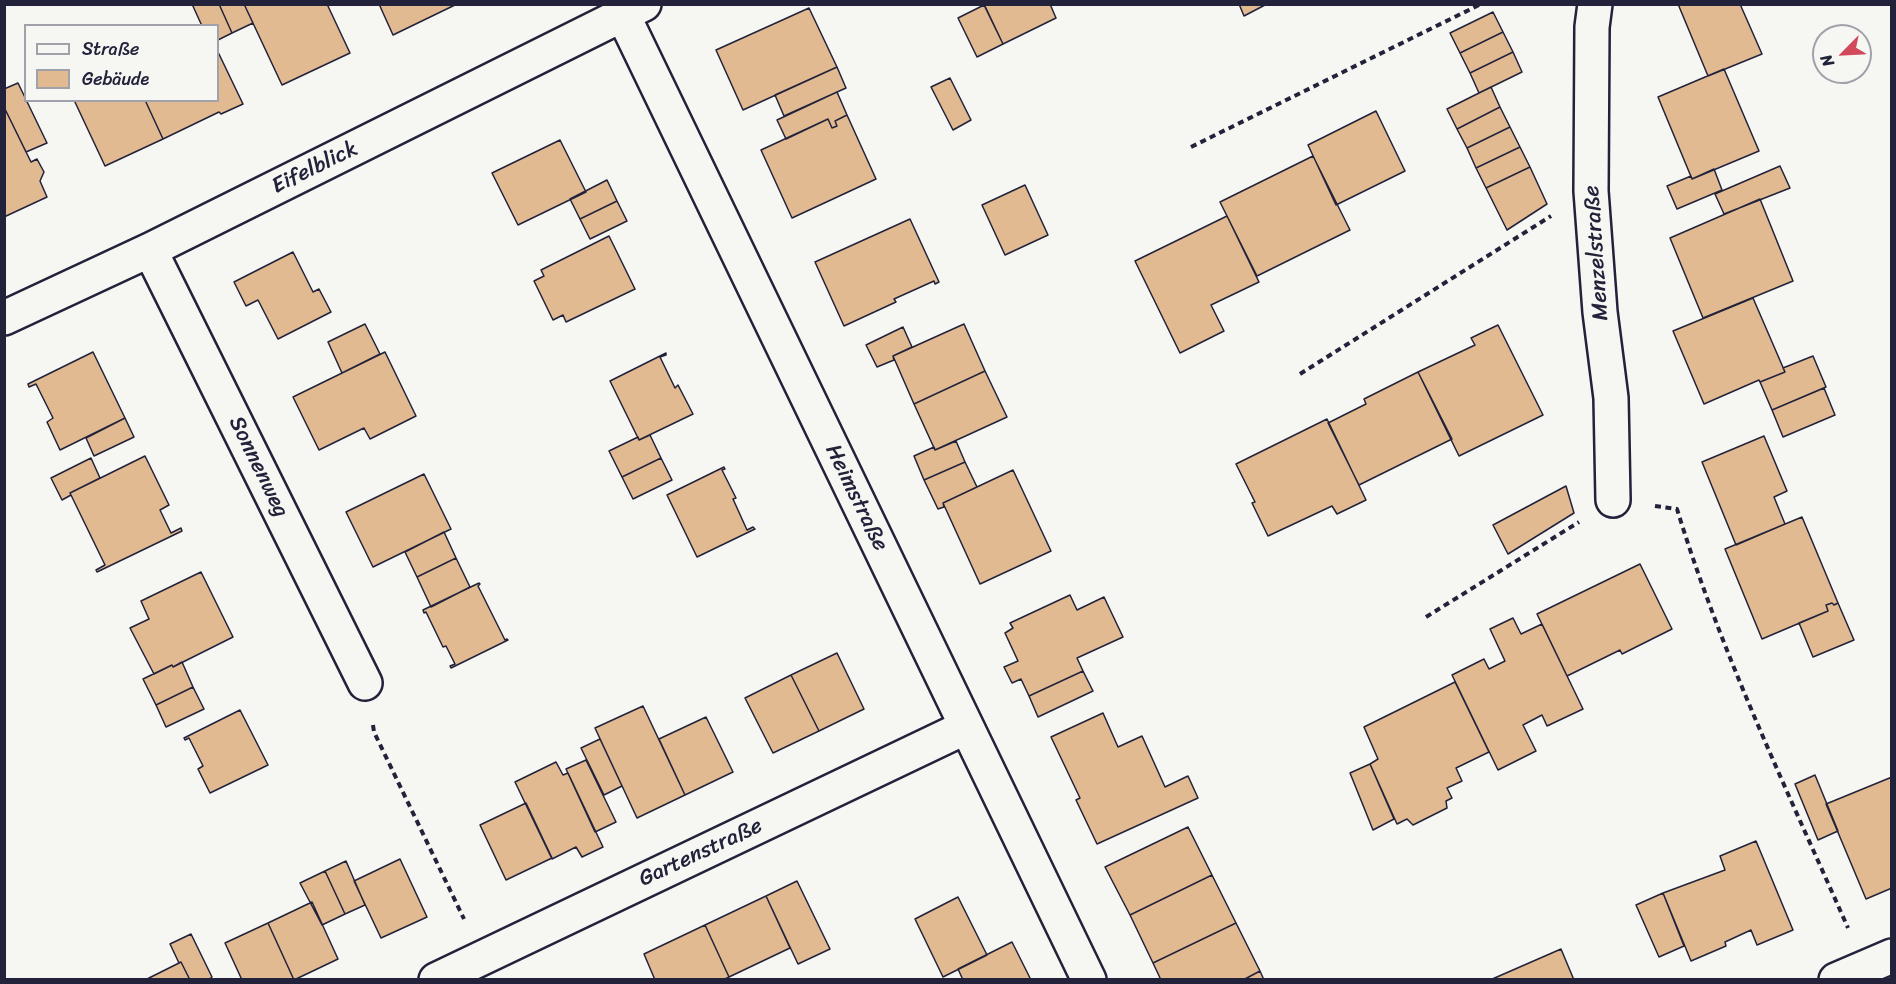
<!DOCTYPE html>
<html>
<head>
<meta charset="utf-8">
<style>
	body { margin:0 }
	#map { position:relative; width:1896px; height:984px; overflow:hidden; background:#f6f6f2; font-family:Sriracha,sans-serif }
	canvas { display:block }
	.frame { position:absolute; inset:0; border:6px solid #22223b; pointer-events:none }
	.legend { position:absolute; left:24px; top:24px; width:195px; height:78px; box-sizing:border-box; background:#f6f6f2; border:2px solid #a1a1a9; margin:0; padding:8px 10px; list-style:none; font-size:18px; color:#22223b }
	.legend li { display:flex; align-items:center; gap:12px; height:30px }
	.legend b { width:30px; border:2px solid #a1a1a9 }
	.north { position:absolute; left:1812px; top:24px; width:60px; height:60px; box-sizing:border-box; background:#f6f6f2; border:2px solid #a1a1a9; border-radius:50%; rotate:246deg; font-size:16px; font-weight:700; line-height:24px; text-align:center; color:#22223b }
	.north::after { content:''; display:block; margin:auto; width:21px; height:27px; background:#d1495b; clip-path:polygon(50% 0,100% 100%,50% 72%,0 100%) }
</style>
</head>
<body>
<div id="map">
<canvas width="1896" height="984"></canvas>
<div class="frame"></div>
<ul class="legend">
<li><b style="height:8px;background:#f6f6f2"></b>Straße</li>
<li><b style="height:16px;background:#e1ba92"></b>Gebäude</li>
</ul>
<div class="north">N</div>
</div>
<script>
const g = document.querySelector('canvas').getContext('2d');
g.lineJoin = 'round';
function paint(path, color) {
  g.fillStyle = color;
  g.fill(path, 'evenodd');
}
function strokePath(path, color, width, dash) {
  g.strokeStyle = color;
  g.lineWidth = width;
  g.lineCap = dash ? 'butt' : 'round';
  g.setLineDash(dash || []);
  g.stroke(path);
}
function label(font, color, halo, rows, align = 'center') {
  g.font = font + ' Sriracha,sans-serif';
  g.lineWidth = 5;
  g.setLineDash([]);
  g.textBaseline = 'middle';
  g.strokeStyle = halo;
  g.fillStyle = color;
  for (const [text, x, y, turn = 0] of rows) {
    g.save();
    g.translate(x, y);
    g.rotate((+turn || 0) * Math.PI / 180);
    g.textAlign = isNaN(turn) ? turn : align;
    if (halo) g.strokeText(text, 0, 0);
    g.fillText(text, 0, 0);
    g.restore();
  }
}
const building = new Path2D(`
	M 192,4 L 219,4 L 232,33 L 218,40 L 218,26 L 202,26 Z
	M 219,4 L 244,4 L 253,23 L 232,33 Z
	M 244,4 L 327,4 L 350,53 L 282,85 Z
	M 379,4 L 457,4 L 393,35 Z
	M 1050,4 L 1056,18 L 1003,44 L 984,4 Z
	M 1239,4 L 1265,4 L 1265,5 L 1244,16 Z
	M 1678,4 L 1740,4 L 1762,54 L 1708,76 Z
	M 984,5 L 1003,44 L 977,57 L 958,18 Z
	M 809,8 L 837,67 L 743,110 L 716,50 Z
	M 1493,12 L 1503,32 L 1460,53 L 1450,33 Z
	M 1503,32 L 1513,52 L 1470,73 L 1460,53 Z
	M 218,52 L 243,104 L 221,114 L 219,112 L 163,139 L 145,100 L 218,100 Z
	M 1513,52 L 1522,72 L 1479,93 L 1470,73 Z
	M 837,67 L 846,88 L 784,116 L 775,95 Z
	M 1724,69 L 1759,151 L 1692,179 L 1658,97 Z
	M 950,78 L 971,120 L 953,130 L 931,87 Z
	M 18,83 L 47,143 L 26,152 L 4,107 L 4,89 Z
	M 1491,87 L 1500,107 L 1457,129 L 1447,109 Z
	M 837,92 L 847,115 L 835,121 L 837,126 L 832,128 L 828,119 L 786,139 L 777,120 Z
	M 74,100 L 145,100 L 163,139 L 105,166 Z
	M 4,107 L 31,162 L 37,159 L 44,172 L 40,181 L 47,197 L 4,217 Z
	M 1500,107 L 1510,127 L 1467,148 L 1457,129 Z
	M 1376,111 L 1405,171 L 1336,205 L 1308,145 Z
	M 847,115 L 876,179 L 792,218 L 761,150 L 828,119 L 832,128 L 837,126 L 835,121 Z
	M 1510,127 L 1520,147 L 1476,168 L 1467,148 Z
	M 560,140 L 586,192 L 518,225 L 492,173 Z
	M 1520,147 L 1530,167 L 1486,188 L 1476,168 Z
	M 1313,156 L 1350,230 L 1257,276 L 1220,202 Z
	M 1780,166 L 1790,188 L 1724,214 L 1715,194 Z
	M 1530,167 L 1547,204 L 1507,230 L 1486,188 Z
	M 1714,169 L 1722,190 L 1677,209 L 1667,186 L 1691,176 L 1692,179 Z
	M 607,180 L 617,201 L 580,219 L 570,199 Z
	M 1025,185 L 1048,235 L 1005,255 L 982,205 Z
	M 1760,199 L 1793,281 L 1703,318 L 1670,238 Z
	M 617,201 L 627,221 L 590,239 L 580,219 Z
	M 1227,216 L 1259,282 L 1211,305 L 1224,331 L 1180,353 L 1135,261 Z
	M 910,219 L 939,282 L 935,284 L 934,281 L 894,299 L 896,302 L 844,326 L 815,262 Z
	M 609,236 L 635,289 L 566,322 L 563,315 L 553,320 L 534,281 L 544,276 L 541,270 Z
	M 293,252 L 313,292 L 319,289 L 331,312 L 278,339 L 258,300 L 246,306 L 234,282 Z
	M 1753,298 L 1785,372 L 1760,382 L 1759,380 L 1704,404 L 1673,331 Z
	M 365,324 L 380,354 L 342,373 L 328,342 Z
	M 964,324 L 985,371 L 914,404 L 893,356 Z
	M 1498,325 L 1543,415 L 1459,456 L 1418,372 L 1475,345 L 1471,338 Z
	M 903,327 L 912,347 L 893,356 L 894,360 L 877,367 L 866,345 Z
	M 93,352 L 125,418 L 60,450 L 47,422 L 53,418 L 36,384 L 29,387 L 28,384 Z
	M 385,352 L 416,416 L 370,439 L 364,428 L 319,450 L 293,397 Z
	M 666,353 L 666,355 L 660,357 L 675,388 L 678,385 L 693,414 L 639,440 L 610,381 Z
	M 1813,356 L 1826,387 L 1772,410 L 1760,382 L 1785,372 L 1783,368 Z
	M 985,371 L 1007,417 L 935,450 L 914,404 Z
	M 1418,372 L 1452,439 L 1359,485 L 1328,423 L 1366,404 L 1364,399 Z
	M 1824,388 L 1835,415 L 1783,437 L 1772,410 Z
	M 125,418 L 134,437 L 94,456 L 86,438 Z
	M 1327,419 L 1366,500 L 1337,514 L 1332,506 L 1268,536 L 1252,503 L 1255,502 L 1236,464 Z
	M 650,435 L 661,458 L 622,477 L 609,451 L 638,437 L 639,440 Z
	M 1764,436 L 1787,491 L 1774,497 L 1785,524 L 1736,545 L 1702,462 Z
	M 956,441 L 965,462 L 924,480 L 914,456 L 934,447 L 935,450 Z
	M 145,456 L 169,505 L 160,510 L 171,533 L 181,528 L 182,531 L 97,572 L 96,570 L 105,565 L 70,493 Z
	M 91,458 L 100,478 L 70,493 L 71,495 L 62,500 L 51,478 Z
	M 661,458 L 672,480 L 633,499 L 622,477 Z
	M 965,462 L 977,487 L 943,503 L 944,507 L 938,509 L 924,480 Z
	M 724,467 L 725,469 L 722,470 L 736,498 L 733,499 L 747,530 L 753,527 L 755,529 L 697,557 L 667,495 Z
	M 1013,470 L 1051,551 L 980,584 L 943,503 Z
	M 424,474 L 451,529 L 373,567 L 346,512 Z
	M 1566,486 L 1574,513 L 1508,554 L 1493,525 Z
	M 1802,517 L 1838,603 L 1834,605 L 1832,603 L 1826,605 L 1828,611 L 1762,639 L 1725,549 Z
	M 444,532 L 456,558 L 417,577 L 405,552 Z
	M 456,558 L 470,587 L 431,607 L 417,577 Z
	M 1640,564 L 1672,629 L 1622,654 L 1620,650 L 1567,676 L 1537,614 Z
	M 201,572 L 233,637 L 173,667 L 172,665 L 154,674 L 130,628 L 149,619 L 141,601 Z
	M 479,583 L 480,584 L 478,586 L 505,640 L 507,639 L 508,640 L 451,668 L 450,666 L 455,664 L 446,646 L 443,647 L 426,612 L 424,613 L 423,610 Z
	M 1070,595 L 1077,610 L 1104,597 L 1123,637 L 1077,658 L 1083,671 L 1029,696 L 1021,679 L 1012,683 L 1004,667 L 1018,661 L 1005,633 L 1013,628 L 1010,623 Z
	M 1832,603 L 1834,605 L 1838,603 L 1854,640 L 1813,657 L 1799,623 L 1828,611 L 1826,605 Z
	M 1513,618 L 1521,634 L 1542,624 L 1583,709 L 1547,726 L 1542,715 L 1523,725 L 1536,751 L 1498,770 L 1452,675 L 1484,659 L 1489,669 L 1505,661 L 1490,629 Z
	M 837,653 L 864,709 L 819,731 L 791,675 Z
	M 182,662 L 193,687 L 156,705 L 143,679 L 172,665 L 173,667 Z
	M 1083,671 L 1093,691 L 1038,717 L 1029,696 Z
	M 791,675 L 819,731 L 773,753 L 745,698 Z
	M 1455,682 L 1489,752 L 1456,768 L 1462,781 L 1447,788 L 1452,798 L 1446,801 L 1447,808 L 1413,825 L 1407,819 L 1397,824 L 1370,764 L 1378,759 L 1364,727 Z
	M 193,687 L 204,709 L 166,727 L 156,705 Z
	M 643,706 L 685,795 L 637,818 L 595,728 Z
	M 240,710 L 268,765 L 210,793 L 198,769 L 203,766 L 189,738 L 185,740 L 184,738 Z
	M 1103,713 L 1118,747 L 1142,736 L 1165,787 L 1188,776 L 1198,798 L 1097,844 L 1076,800 L 1080,798 L 1051,737 Z
	M 706,717 L 733,772 L 685,795 L 659,739 Z
	M 600,739 L 622,786 L 604,795 L 581,748 Z
	M 586,760 L 616,822 L 595,832 L 566,769 Z
	M 556,762 L 563,775 L 568,773 L 603,847 L 582,857 L 576,847 L 552,859 L 515,782 Z
	M 1370,764 L 1394,819 L 1373,830 L 1350,773 Z
	M 1815,775 L 1838,831 L 1818,840 L 1795,784 Z
	M 1892,777 L 1892,888 L 1866,899 L 1826,804 Z
	M 526,803 L 552,858 L 506,880 L 480,825 Z
	M 1188,827 L 1212,875 L 1130,915 L 1105,867 Z
	M 1756,841 L 1793,930 L 1757,945 L 1751,930 L 1725,942 L 1726,946 L 1691,961 L 1663,893 L 1725,870 L 1720,856 Z
	M 400,859 L 427,917 L 381,938 L 354,881 Z
	M 346,861 L 365,905 L 345,914 L 325,871 Z
	M 325,871 L 345,914 L 322,925 L 300,883 Z
	M 1212,875 L 1236,923 L 1153,963 L 1130,915 Z
	M 797,881 L 830,949 L 798,964 L 766,896 Z
	M 1663,893 L 1684,946 L 1659,957 L 1636,905 Z
	M 766,896 L 790,948 L 729,977 L 705,925 Z
	M 958,897 L 987,955 L 943,977 L 915,919 Z
	M 312,902 L 338,959 L 294,980 L 268,923 Z
	M 268,923 L 294,980 L 242,980 L 225,943 Z
	M 1236,923 L 1260,971 L 1243,980 L 1161,980 L 1153,963 Z
	M 705,925 L 729,977 L 723,980 L 655,980 L 644,954 Z
	M 191,934 L 212,977 L 208,980 L 190,980 L 181,962 L 179,963 L 170,944 Z
	M 1012,942 L 1031,980 L 963,980 L 958,969 Z
	M 1561,949 L 1574,980 L 1490,980 Z
	M 181,962 L 190,980 L 145,980 Z
	M 1260,971 L 1264,980 L 1243,980 Z`);
paint(building, '#e1ba92');
strokePath(building, '#22223b', 1.5);
const minor = new Path2D(`
	M 1595,4 L 1592,27 L 1591,191 L 1600,312 L 1611,398 L 1613,500
	M 623,15 L 1089,980
	M 150,250 L 365,683
	M 4,318 L 150,250 L 644,4
	M 436,980 L 966,727
	M 1836,980 L 1892,956`);
strokePath(minor, '#22223b', 38);
strokePath(new Path2D(`
	M 1191,147 L 1481,4
	M 1300,374 L 1551,216
	M 1655,506 L 1677,509 C 1721,653 1787,790 1848,928
	M 1426,617 L 1579,522
	M 373,725 L 374,732 L 464,919`), '#22223b', 4, [6, 4.5]);
strokePath(minor, '#f6f6f2', 33);
label('22px', '#22223b', '#f6f6f2', [
	["Eifelblick",315,168,-26],
	["Menzelstraße",1597,253,-94],
	["Sonnenweg",258,467,64],
	["Heimstraße",856,498,64],
	["Gartenstraße",701,853,-25]
]);
</script>
</body>
</html>
